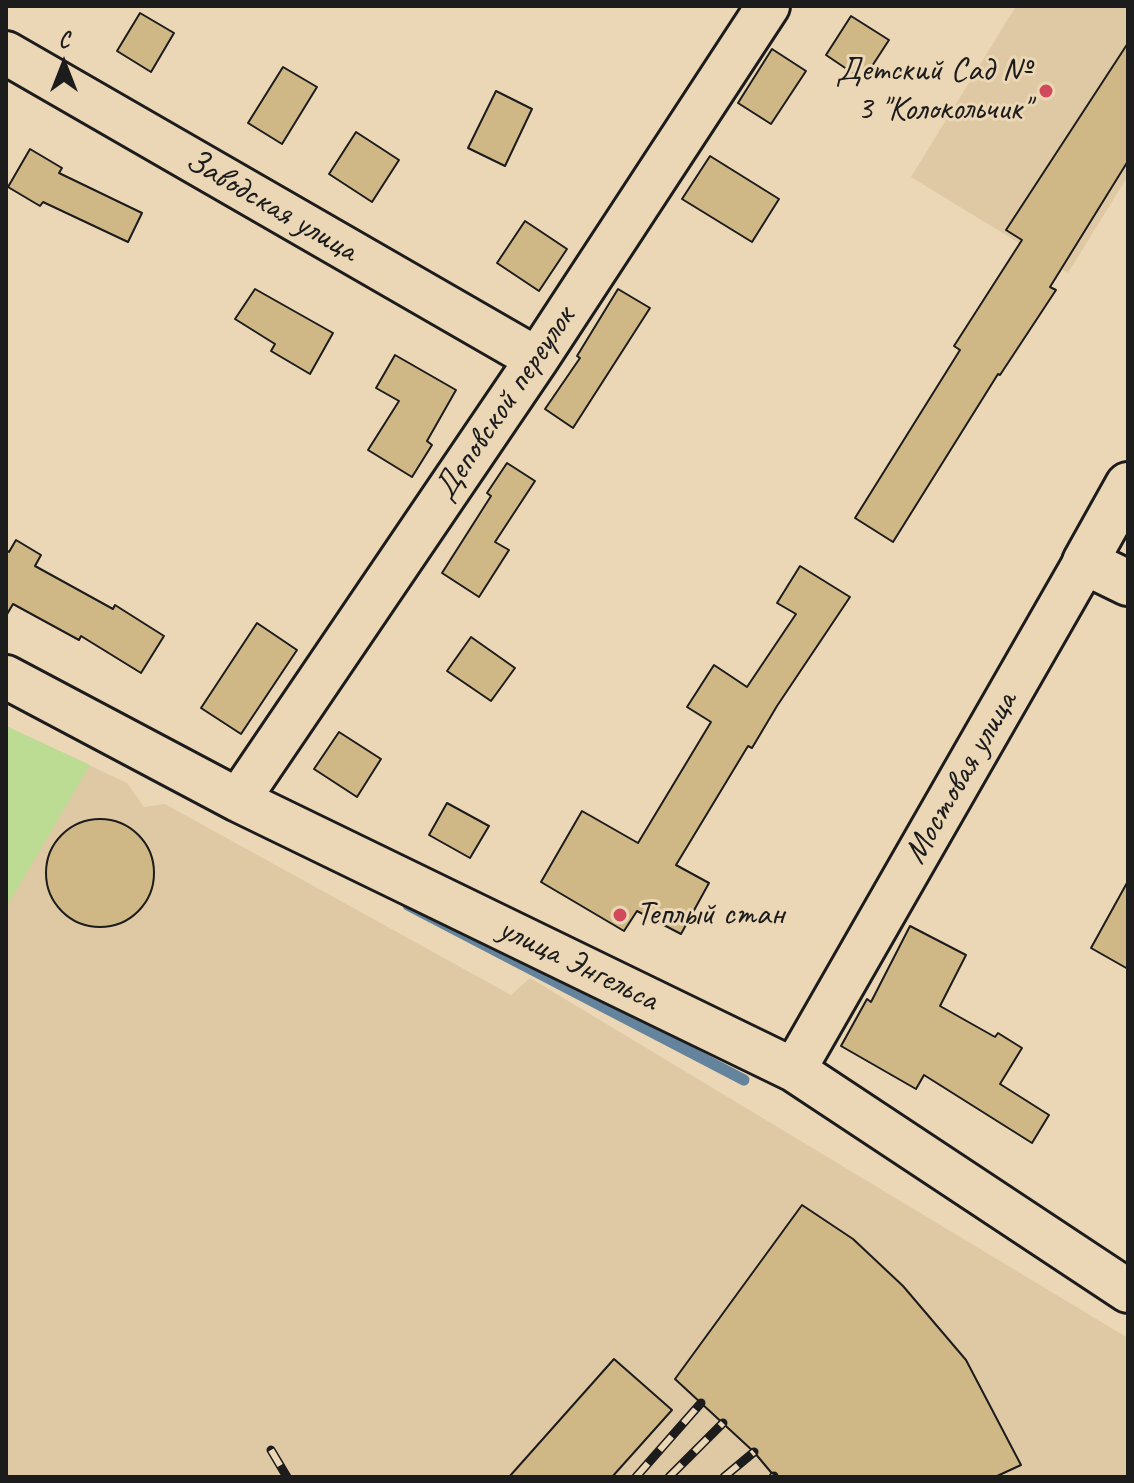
<!DOCTYPE html>
<html>
<head>
<meta charset="utf-8">
<style>
	body { margin:0 }
	#map { position:relative; width:1134px; height:1483px; overflow:hidden; background:#ebd7b5; font-family:Caveat,sans-serif }
	canvas { display:block }
	.frame { position:absolute; inset:0; border:8px solid #1c1c1c; pointer-events:none }
	.north { position:absolute; left:24px; top:24px; width:80px; height:80px; -webkit-text-stroke:6px #ebd7b5; paint-order:stroke; rotate:0deg; font-size:22px; font-weight:700; line-height:32px; text-align:center; color:#1c1c1c }
	.north::after { content:''; display:block; margin:auto; width:28px; height:36px; background:#1c1c1c; clip-path:polygon(50% 0,100% 100%,50% 72%,0 100%) }
</style>
</head>
<body>
<div id="map">
<canvas width="1134" height="1483"></canvas>
<div class="frame"></div>
<div class="north">С</div>
</div>
<script>
const g = document.querySelector('canvas').getContext('2d');
g.lineJoin = 'round';
function paint(path, color) {
  g.fillStyle = color;
  g.fill(path, 'evenodd');
}
function strokePath(path, color, width, dash) {
  g.strokeStyle = color;
  g.lineWidth = width;
  g.lineCap = dash ? 'butt' : 'round';
  g.setLineDash(dash || []);
  g.stroke(path);
}
function label(font, color, halo, rows, align = 'center') {
  g.font = font + ' Caveat,sans-serif';
  g.lineWidth = 6;
  g.setLineDash([]);
  g.textBaseline = 'middle';
  g.strokeStyle = halo;
  g.fillStyle = color;
  for (const [text, x, y, turn = 0] of rows) {
    g.save();
    g.translate(x, y);
    g.rotate((+turn || 0) * Math.PI / 180);
    g.textAlign = isNaN(turn) ? turn : align;
    if (halo) g.strokeText(text, 0, 0);
    g.fillText(text, 0, 0);
    g.restore();
  }
}
paint(new Path2D(`
	M 1016,6 L 1128,6 L 1128,176 L 1068,273 L 911,177 Z
	M 6,726 L 127,783 L 144,807 L 165,804 L 511,995 L 530,978 L 1128,1338 L 1128,1477 L 6,1477 Z`), '#dfc9a4');
paint(new Path2D(`
	M 6,726 L 90,765 L 6,908 Z`), '#bcdb93');
strokePath(new Path2D(`
	M 408,905 L 744,1080`), '#64839c', 11);
const building = new Path2D(`
	M 140,13 L 174,33 L 151,72 L 117,51 Z
	M 851,16 L 889,40 L 863,80 L 826,55 Z
	M 1128,43 L 1128,161 L 1050,287 L 1056,290 L 1000,375 L 998,374 L 893,542 L 855,518 L 960,350 L 954,346 L 1022,240 L 1006,230 Z
	M 772,49 L 806,71 L 771,124 L 738,103 Z
	M 283,67 L 317,87 L 282,144 L 248,123 Z
	M 496,91 L 532,109 L 505,166 L 468,148 Z
	M 356,132 L 399,160 L 372,202 L 329,174 Z
	M 30,149 L 62,168 L 59,173 L 142,213 L 128,242 L 43,202 L 40,206 L 8,187 Z
	M 710,156 L 779,199 L 752,242 L 682,199 Z
	M 525,221 L 567,249 L 539,291 L 497,263 Z
	M 255,289 L 333,333 L 310,374 L 271,351 L 275,344 L 235,319 Z
	M 618,289 L 650,308 L 573,428 L 545,409 L 580,358 L 577,356 Z
	M 395,355 L 456,390 L 427,441 L 432,445 L 412,477 L 368,450 L 399,401 L 376,388 Z
	M 507,463 L 535,481 L 495,542 L 509,550 L 479,597 L 442,573 L 491,496 L 487,493 Z
	M 16,540 L 41,555 L 35,566 L 113,609 L 115,605 L 164,636 L 141,673 L 81,636 L 79,640 L 13,604 L 6,616 L 6,550 L 9,552 Z
	M 800,566 L 850,597 L 777,706 L 752,748 L 748,746 L 676,865 L 709,883 L 681,934 L 637,911 L 624,931 L 541,882 L 582,811 L 638,843 L 711,722 L 687,707 L 714,665 L 747,687 L 796,614 L 777,603 Z
	M 257,623 L 297,650 L 241,734 L 201,708 Z
	M 471,637 L 515,668 L 491,701 L 447,671 Z
	M 339,732 L 381,759 L 357,797 L 314,769 Z
	M 447,803 L 489,826 L 470,858 L 429,835 Z
	M46 873a54 54 0 1 1 108 0a54 54 0 1 1-108 0Z
	M 1128,881 L 1128,969 L 1091,948 Z
	M 910,926 L 966,955 L 940,1006 L 995,1037 L 998,1033 L 1022,1048 L 1000,1084 L 1049,1115 L 1032,1143 L 924,1075 L 916,1089 L 841,1046 L 867,999 L 871,1002 Z
	M 802,1205 L 853,1239 L 903,1286 L 966,1360 L 1021,1465 L 995,1477 L 775,1477 L 754,1452 L 675,1379 Z
	M 614,1359 L 672,1410 L 612,1477 L 509,1477 Z`);
paint(building, '#cfb786');
strokePath(building, '#1c1c1c', 2);
const minor = new Path2D(`
	M 6,53 L 537,359
	M 6,677 L 238,800 L 794,1070 L 1128,1291
	M 238,800 L 537,359 L 768,6
	M 794,1070 L 1085,562`);
const tertiary = new Path2D(`
	M 1128,485 L 1085,562 L 1128,583`);
strokePath(minor, '#1c1c1c', 48);
strokePath(tertiary, '#1c1c1c', 50);
strokePath(minor, '#ebd7b5', 42);
strokePath(tertiary, '#ebd7b5', 44);
const rail = new Path2D(`
	M 271,1450 L 287,1477
	M 636,1477 L 701,1403
	M 669,1477 L 723,1423
	M 724,1477 L 754,1452
	M 773,1477 L 774,1476`);
strokePath(rail, '#1c1c1c', 9);
strokePath(rail, '#ebd7b5', 6, [18]);
for (const [x, y, r, color] of [
	[1046,91,8,"#d1495b"],
	[620,915,8,"#d1495b"]
]) {
  const dot = new Path2D();
  dot.arc(x, y, r, 0, 2 * Math.PI);
  g.fillStyle = color;
  g.fill(dot);
  strokePath(dot, '#ebd7b5', 3);
}
label('34px', '#1c1c1c', '#ebd7b5', [
	["Детский Сад №",1030,71],
	["3 \"Колокольчик\"",1030,110],
	["Теплый стан",636,915,"left"]
], 'right');
label('34px', '#1c1c1c', '#ebd7b5', [
	["Заводская улица",271,206,30],
	["Деповской переулок",505,404,-56],
	["Мостовая улица",961,778,-60],
	["улица Энгельса",578,965,26]
]);
</script>
</body>
</html>
